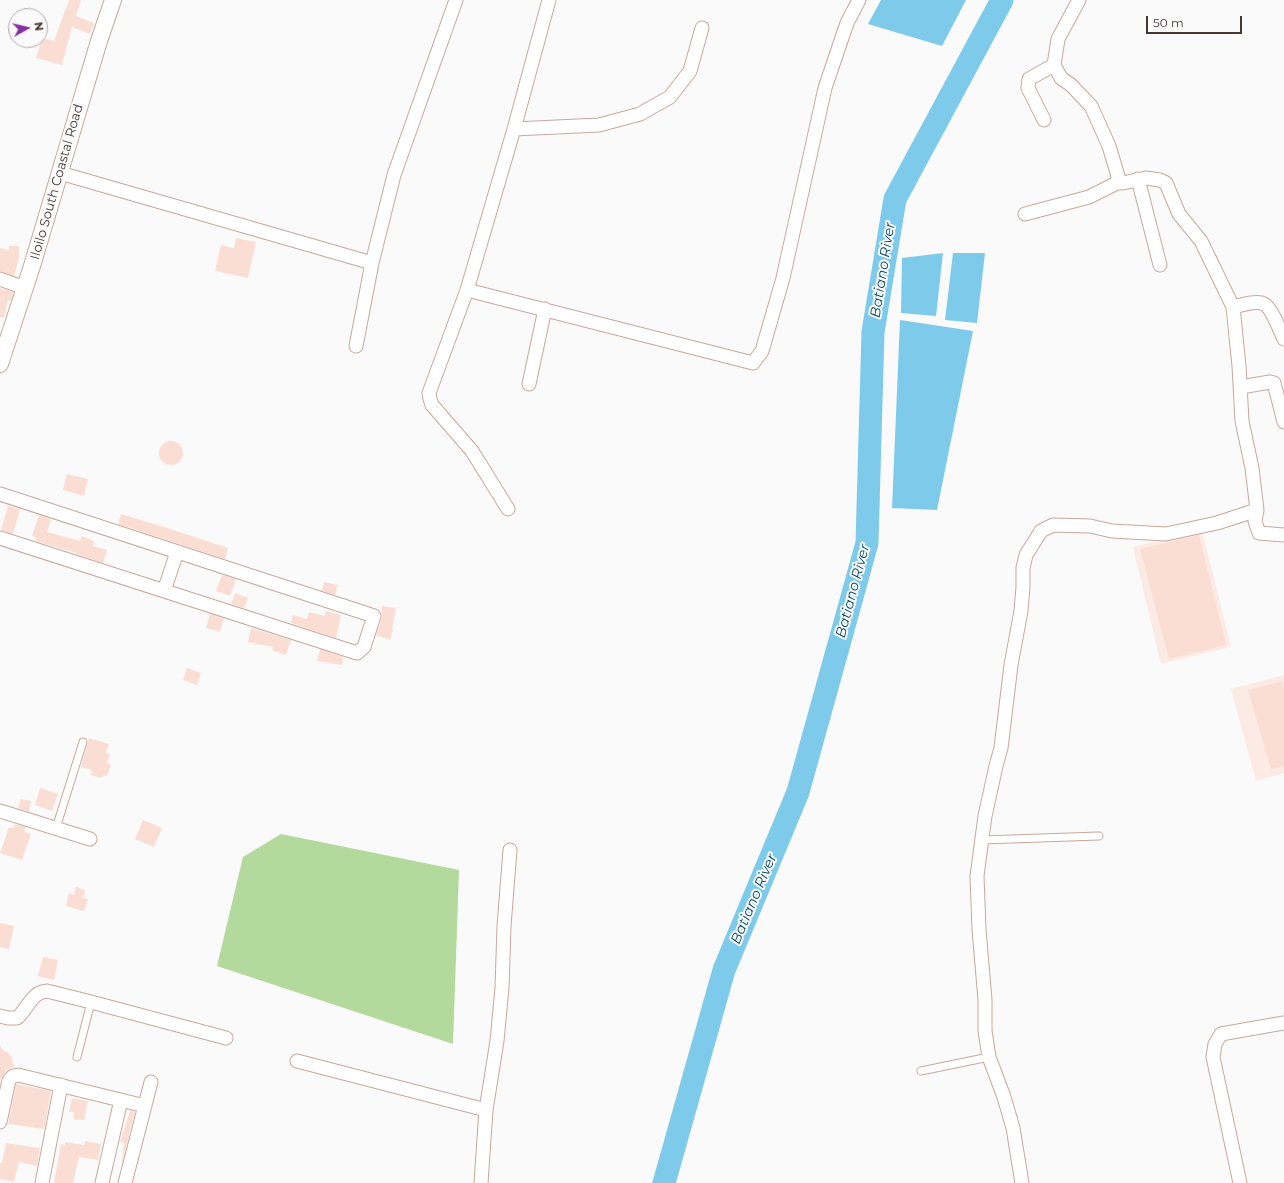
<!DOCTYPE html>
<html>
<head>
<meta charset="utf-8">
<style>
	body { margin:0 }
	#map { position:relative; width:1284px; height:1183px; overflow:hidden; background:#fafafa; font-family:Montserrat,sans-serif }
	canvas { display:block }
	.north { position:absolute; left:8px; top:8px; width:40px; height:40px; box-sizing:border-box; background:#fafafa; border:1px solid #b2acaa; border-radius:50%; rotate:82deg; font-size:11px; font-weight:700; line-height:16px; text-align:center; color:#453733 }
	.north::after { content:''; display:block; margin:auto; width:14px; height:18px; background:#8532a1; clip-path:polygon(50% 0,100% 100%,50% 72%,0 100%) }
	.scale { position:absolute; left:1146px; top:16px; width:96px; height:18px; box-sizing:border-box; border:2px solid #453733; border-top:0; padding-left:5px; font-size:12px; line-height:14px; white-space:nowrap; color:#453733; -webkit-text-stroke:3px #fafafa; paint-order:stroke }
</style>
</head>
<body>
<div id="map">
<canvas width="1284" height="1183"></canvas>
<div class="north">N</div>
<div class="scale">50 m</div>
</div>
<script>
const g = document.querySelector('canvas').getContext('2d');
g.lineJoin = 'round';
function paint(path, color) {
  g.fillStyle = color;
  g.fill(path, 'evenodd');
}
function strokePath(path, color, width, dash) {
  g.strokeStyle = color;
  g.lineWidth = width;
  g.lineCap = dash ? 'butt' : 'round';
  g.setLineDash(dash || []);
  g.stroke(path);
}
function label(font, color, halo, rows, align = 'center') {
  g.font = font + ' Montserrat,sans-serif';
  g.lineWidth = 4;
  g.setLineDash([]);
  g.textBaseline = 'middle';
  g.strokeStyle = halo;
  g.fillStyle = color;
  for (const [text, x, y, turn = 0] of rows) {
    g.save();
    g.translate(x, y);
    g.rotate((+turn || 0) * Math.PI / 180);
    g.textAlign = isNaN(turn) ? turn : align;
    if (halo) g.strokeText(text, 0, 0);
    g.fillText(text, 0, 0);
    g.restore();
  }
}
paint(new Path2D(`
	M 1202,530 L 1231,647 L 1161,664 L 1133,547 Z
	M 1284,675 L 1284,773 L 1256,781 L 1231,689 Z`), '#fcebe5');
paint(new Path2D(`
	M 281,834 L 459,870 L 453,1044 L 217,966 L 243,857 Z`), '#b3d99d');
paint(new Path2D(`
	M 881,0 L 966,0 L 942,46 L 868,24 Z
	M 943,253 L 936,316 L 901,313 L 902,258 Z
	M 953,253 L 985,253 L 977,323 L 945,320 Z
	M 900,320 L 973,331 L 937,510 L 892,508 Z
	M 676,1138 L 671,1183 L 652,1183 Z`), '#7dcaeb');
strokePath(new Path2D(`
	M 664,1183 L 724,970 L 798,792 L 867,543 L 873,332 L 895,199 L 1002,0`), '#7dcaeb', 23);
paint(new Path2D(`
	M 69,0 L 81,0 L 76,16 L 94,23 L 90,34 L 72,27 L 62,65 L 36,58 L 42,38 L 54,41 Z
	M 236,238 L 256,242 L 248,278 L 215,271 L 221,245 L 234,248 Z
	M 9,246 L 19,246 L 19,257 L 14,276 L 0,271 L 0,248 L 9,250 Z
	M 0,288 L 13,292 L 11,301 L 8,300 L 4,318 L 0,317 Z
	M159 453a12 12 0 1 1 24 0a12 12 0 1 1-24 0Z
	M 67,474 L 88,479 L 84,496 L 63,490 Z
	M 8,506 L 20,509 L 13,534 L 1,530 Z
	M 121,514 L 164,527 L 228,548 L 225,559 L 118,524 Z
	M 39,515 L 51,519 L 47,532 L 80,541 L 82,536 L 94,541 L 93,546 L 107,550 L 103,563 L 76,554 L 76,553 L 36,541 L 37,538 L 32,536 Z
	M 1199,535 L 1226,645 L 1169,659 L 1140,549 Z
	M 222,575 L 236,579 L 230,596 L 216,591 Z
	M 324,582 L 338,585 L 335,595 L 322,591 Z
	M 235,593 L 248,598 L 244,608 L 231,604 Z
	M 382,606 L 396,608 L 392,630 L 393,630 L 390,640 L 376,635 L 382,618 Z
	M 326,611 L 341,615 L 336,638 L 291,623 L 293,615 L 307,619 L 309,612 L 325,616 Z
	M 210,614 L 224,618 L 220,632 L 206,628 Z
	M 251,628 L 291,640 L 286,655 L 272,650 L 273,647 L 248,642 Z
	M 320,649 L 343,657 L 342,665 L 317,661 Z
	M 187,668 L 201,673 L 197,685 L 183,680 Z
	M 1282,681 L 1284,689 L 1284,766 L 1271,769 L 1248,690 Z
	M 89,738 L 109,744 L 106,753 L 110,754 L 107,763 L 111,764 L 107,776 L 103,775 L 102,778 L 90,775 L 92,770 L 81,767 Z
	M 40,788 L 58,794 L 52,811 L 35,805 Z
	M 21,799 L 31,801 L 29,812 L 18,808 Z
	M 143,820 L 162,828 L 154,847 L 135,839 Z
	M 15,824 L 26,827 L 24,832 L 31,834 L 22,860 L 0,853 L 9,827 L 13,828 Z
	M 76,887 L 85,890 L 83,898 L 88,899 L 84,911 L 66,906 L 69,893 L 74,895 Z
	M 0,923 L 14,926 L 9,949 L 0,947 Z
	M 43,957 L 58,960 L 54,980 L 38,976 Z
	M 0,1046 L 5,1052 L 6,1051 L 13,1058 L 11,1060 L 15,1066 L 7,1070 L 0,1080 Z
	M 16,1084 L 51,1091 L 44,1129 L 8,1124 Z
	M 72,1098 L 88,1101 L 84,1120 L 73,1119 L 74,1112 L 69,1112 Z
	M 130,1111 L 135,1112 L 121,1167 L 124,1143 L 120,1142 Z
	M 85,1141 L 101,1144 L 98,1160 L 79,1157 L 73,1183 L 54,1183 L 61,1144 L 65,1145 L 65,1142 L 84,1145 Z
	M 6,1143 L 40,1148 L 37,1166 L 19,1162 L 14,1182 L 0,1179 L 0,1163 L 2,1163 Z`), '#fbded3');
const service = new Path2D(`
	M 56,828 L 83,742
	M 982,840 L 1099,836
	M 77,1057 L 91,1002
	M 921,1071 L 989,1057`);
const minor = new Path2D(`
	M 1054,65 L 1058,39 L 1079,0
	M 1044,120 L 1028,88 L 1029,79 L 1054,65 L 1061,78 L 1071,85 L 1091,106 L 1109,146 L 1118,176 L 1117,183 L 1123,183 L 1146,178 L 1160,180 L 1166,183 L 1179,214 L 1201,241 L 1233,307 L 1239,366 L 1242,421 L 1252,468 L 1257,510 L 1255,521 L 1259,533 L 1284,535
	M 514,129 L 599,125 L 640,114 L 670,97 L 690,71 L 702,28
	M 60,173 L 372,263
	M 1138,179 L 1160,265
	M 1025,214 L 1089,197 L 1117,183
	M 0,279 L 25,288
	M 467,290 L 753,363 L 762,351 L 783,278 L 825,88 L 847,23 L 859,0
	M 1233,307 C 1241,305 1257,300 1264,304 C 1272,308 1280,331 1284,339
	M 356,346 L 372,263 L 394,175 L 456,0
	M 529,384 L 545,309
	M 1241,387 L 1270,382 L 1274,383 L 1284,422
	M 0,494 L 374,616 L 364,647 L 357,653 L 0,538
	M 508,509 L 472,451 L 432,405 L 430,399 L 429,393 L 467,290 L 514,129 L 549,0
	M 164,591 L 177,552
	M 0,811 L 90,839
	M 0,1016 L 8,1018 L 17,1018 C 28,1009 31,992 47,991 L 91,1002 L 226,1038
	M 297,1061 L 486,1110
	M 0,1122 L 9,1080 L 13,1076 L 18,1075 L 145,1106
	M 42,1183 L 61,1085
	M 102,1183 L 121,1100
	M 125,1183 L 151,1082
	M 481,1183 L 486,1110 L 497,1041 L 502,988 L 504,926 L 510,850
	M 1022,1183 L 1013,1128 L 1004,1097 L 989,1057 L 985,1031 L 985,1000 L 979,929 L 977,876 L 985,816 L 996,766 L 1001,748 L 1011,665 L 1021,611 L 1023,587 L 1023,568 L 1026,555 L 1041,531 L 1053,525 L 1090,526 L 1112,531 L 1166,534 L 1217,523 L 1257,510
	M 1240,1183 L 1213,1057 L 1215,1044 L 1221,1034 L 1284,1023`);
const tertiary = new Path2D(`
	M 0,364 L 32,266 L 99,41 L 113,0`);
strokePath(service, '#c8a89c', 9);
strokePath(minor, '#c8a89c', 15);
strokePath(tertiary, '#c8a89c', 18);
strokePath(service, '#fff', 7);
strokePath(minor, '#fff', 13);
strokePath(tertiary, '#fff', 16);
label('13px', '#453733', '#fafafa', [
	["Iloilo South Coastal Road",57,182,-74]
]);
label('italic 14px', '#064a61', '#fafafa', [
	["Batiano River",883,270,-81],
	["Batiano River",853,591,-75],
	["Batiano River",754,899,-67]
]);
</script>
</body>
</html>
